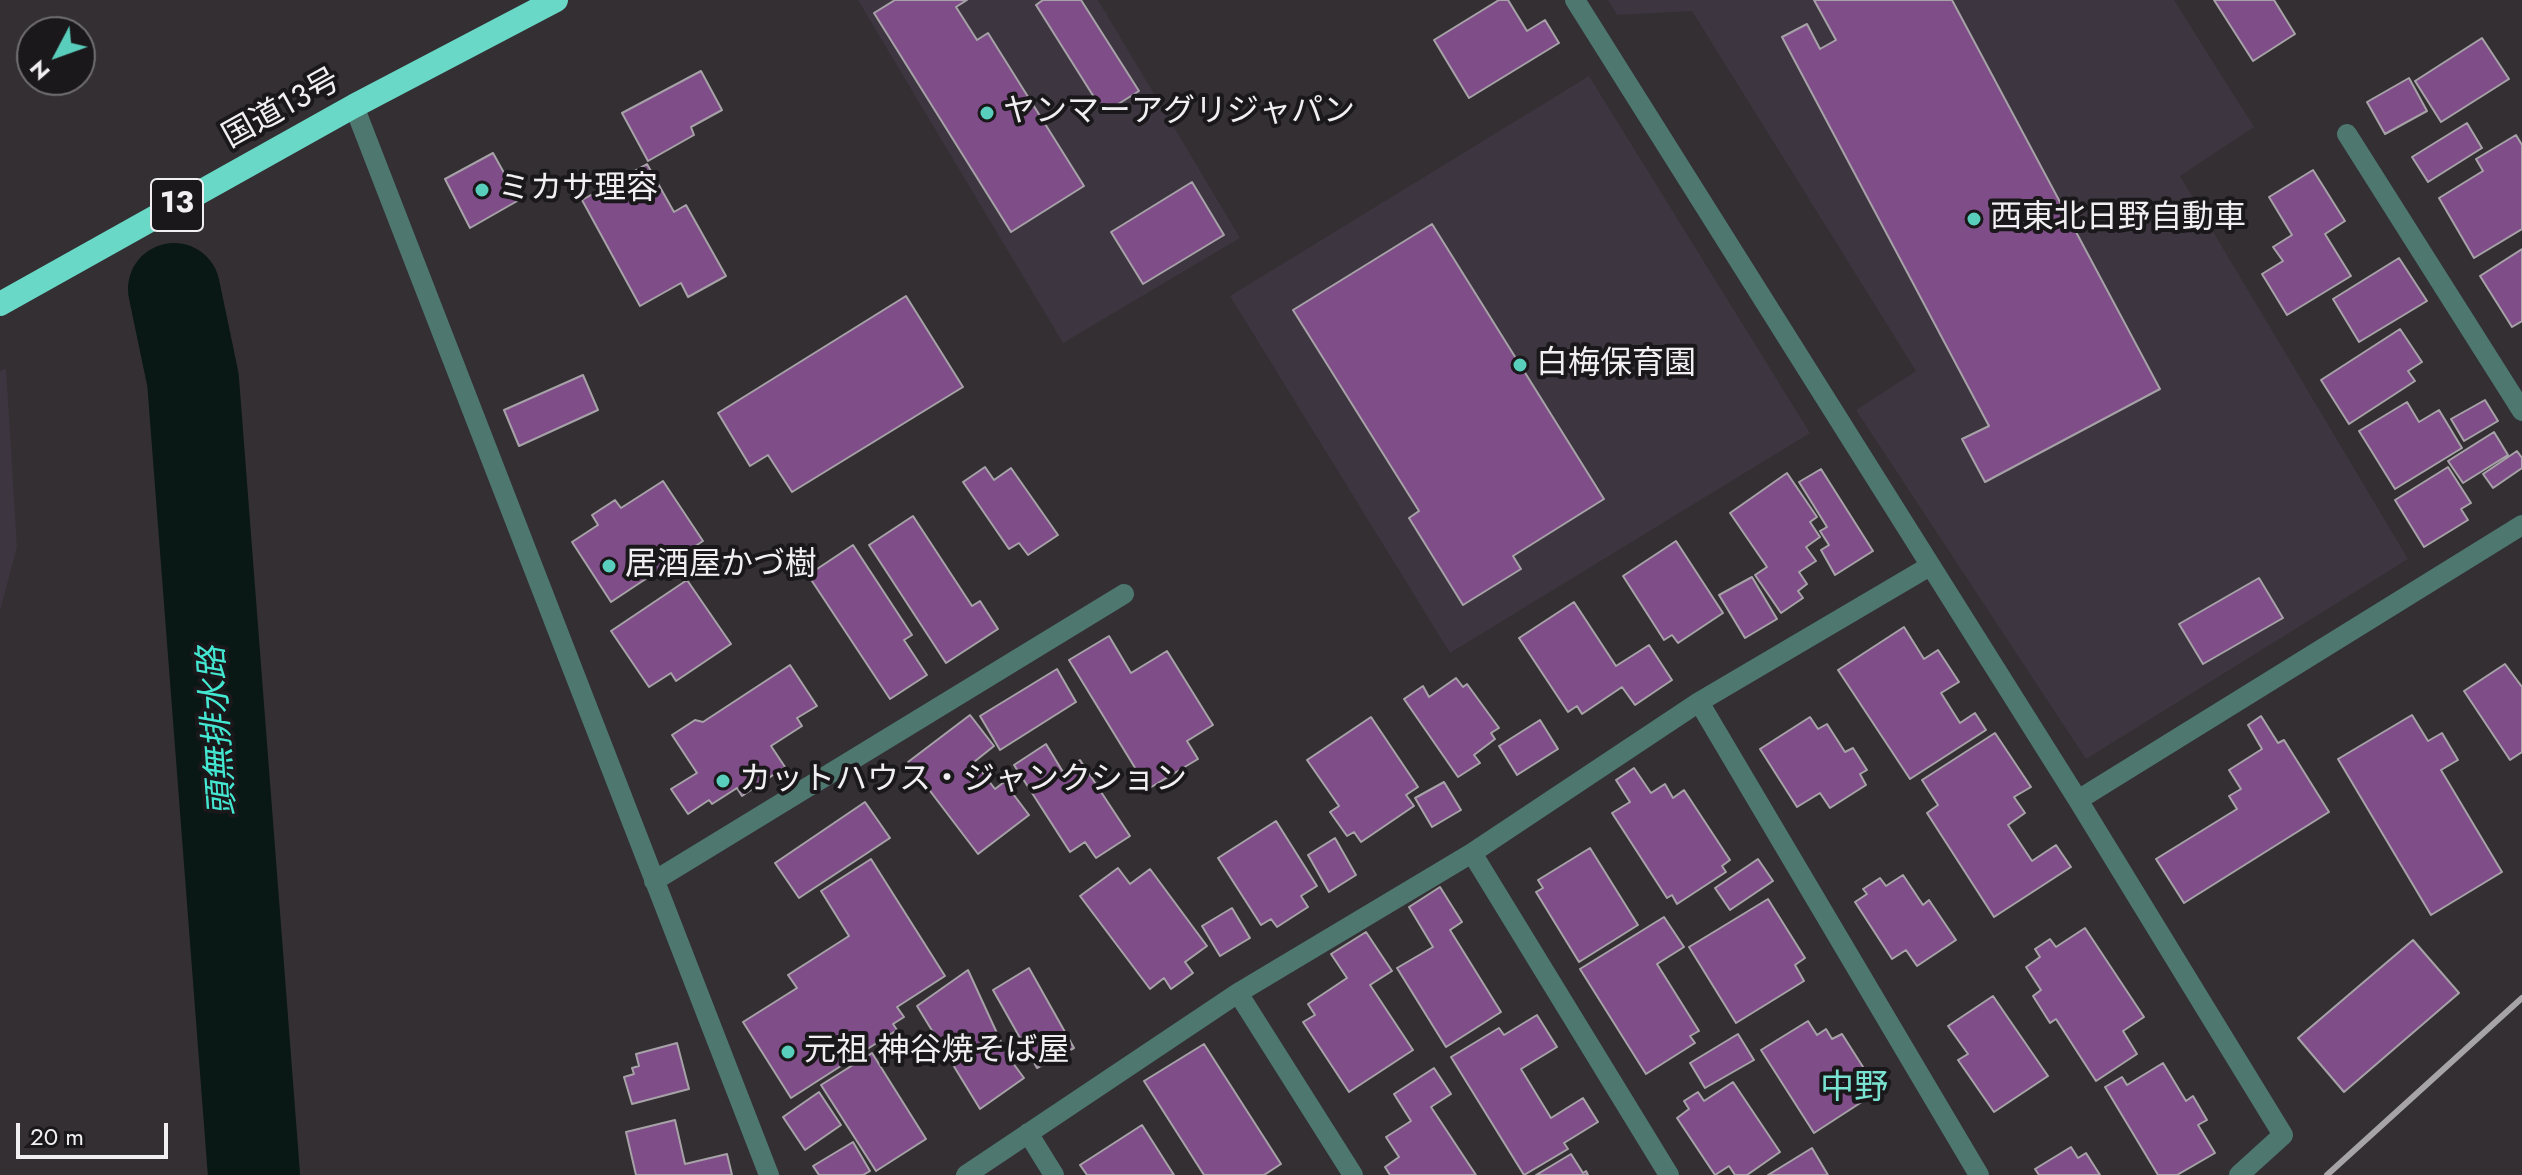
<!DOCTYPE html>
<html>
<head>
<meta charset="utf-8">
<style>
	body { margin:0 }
	#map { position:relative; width:2522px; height:1175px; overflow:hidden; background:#332f33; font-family:Jost,sans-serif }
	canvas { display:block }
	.north { position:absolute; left:16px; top:16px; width:80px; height:80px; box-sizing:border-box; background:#1a181a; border:2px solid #706e70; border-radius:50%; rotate:229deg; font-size:22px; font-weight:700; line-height:32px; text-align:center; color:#f1eff1 }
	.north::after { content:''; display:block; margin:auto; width:28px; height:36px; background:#5acebd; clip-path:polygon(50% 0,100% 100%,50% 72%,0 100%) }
	.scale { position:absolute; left:16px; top:1123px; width:152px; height:36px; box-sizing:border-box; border:4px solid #f1eff1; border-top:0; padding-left:10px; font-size:24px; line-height:28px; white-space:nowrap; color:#f1eff1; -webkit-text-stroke:6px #1a181a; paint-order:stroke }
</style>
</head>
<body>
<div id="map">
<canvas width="2522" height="1175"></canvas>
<div class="north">N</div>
<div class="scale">20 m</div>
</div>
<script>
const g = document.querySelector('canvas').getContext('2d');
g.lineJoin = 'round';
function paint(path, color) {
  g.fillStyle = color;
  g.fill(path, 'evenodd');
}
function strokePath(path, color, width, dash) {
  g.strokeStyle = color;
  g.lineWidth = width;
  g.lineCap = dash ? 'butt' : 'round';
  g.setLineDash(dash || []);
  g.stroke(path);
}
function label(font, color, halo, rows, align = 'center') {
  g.font = font + ' Jost,"Noto Sans JP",sans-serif';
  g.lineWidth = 8;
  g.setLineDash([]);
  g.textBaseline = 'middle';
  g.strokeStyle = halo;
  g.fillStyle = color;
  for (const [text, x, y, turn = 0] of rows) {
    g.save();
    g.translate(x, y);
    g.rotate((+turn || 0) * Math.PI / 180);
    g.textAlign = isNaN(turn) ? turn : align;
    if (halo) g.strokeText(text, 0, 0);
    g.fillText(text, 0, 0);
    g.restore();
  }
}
paint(new Path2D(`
	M 858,0 L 1098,0 L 1240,238 L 1063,343 Z
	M 1608,0 L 2174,0 L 2254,127 L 2180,176 L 2408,559 L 2086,759 L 1856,410 L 1916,371 L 1692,11 L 1617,15 Z
	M 1589,76 L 1810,433 L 1450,653 L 1230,296 Z
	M 6,368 L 17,547 L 0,611 L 0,371 Z`), '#3d353f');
strokePath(new Path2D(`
	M 174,289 L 193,380 L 254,1175`), '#091715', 92);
const building = new Path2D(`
	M 895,0 L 967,0 L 956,7 L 977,40 L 988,33 L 1084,186 L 1011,232 L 874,13 Z
	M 1043,0 L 1081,0 L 1139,91 L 1104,113 L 1036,5 Z
	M 1499,0 L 1508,0 L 1527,31 L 1545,20 L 1559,43 L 1469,98 L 1434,40 Z
	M 1814,0 L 1952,0 L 2160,389 L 1985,482 L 1962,439 L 1989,426 L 1782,37 L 1807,24 L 1820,49 L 1836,40 Z
	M 2214,0 L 2274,0 L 2295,34 L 2253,61 Z
	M 2482,38 L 2509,79 L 2441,122 L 2415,81 Z
	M 701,71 L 722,110 L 691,127 L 694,135 L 648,161 L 622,113 Z
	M 2409,78 L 2427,111 L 2385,134 L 2367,102 Z
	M 2467,123 L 2482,148 L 2428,182 L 2412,157 Z
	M 2516,135 L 2522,145 L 2522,229 L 2474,258 L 2439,198 L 2483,171 L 2476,159 Z
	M 493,153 L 519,200 L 470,228 L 445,179 Z
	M 647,164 L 674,212 L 686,205 L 726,276 L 688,297 L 681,283 L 640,306 L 582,200 Z
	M 2313,170 L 2345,221 L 2325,234 L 2351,276 L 2287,315 L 2262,274 L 2283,261 L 2273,247 L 2292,235 L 2269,197 Z
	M 1192,182 L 1224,235 L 1143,284 L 1111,232 Z
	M 1432,224 L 1604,499 L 1513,556 L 1521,569 L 1463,605 L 1409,518 L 1419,511 L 1293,310 Z
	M 2522,249 L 2522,321 L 2512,327 L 2480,276 Z
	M 2399,258 L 2427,301 L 2359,342 L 2333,299 Z
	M 906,296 L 963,387 L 792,492 L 768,455 L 750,466 L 718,413 Z
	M 2400,329 L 2422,362 L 2408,371 L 2415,381 L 2349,424 L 2321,380 Z
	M 583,375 L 598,410 L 519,446 L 504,410 Z
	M 2485,400 L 2498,421 L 2464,441 L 2451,419 Z
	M 2407,402 L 2419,422 L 2439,410 L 2462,448 L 2395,489 L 2359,431 Z
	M 2494,432 L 2508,455 L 2463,483 L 2448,461 Z
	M 2517,451 L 2522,458 L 2522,468 L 2493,488 L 2483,474 Z
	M 985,467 L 994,480 L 1011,468 L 1058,535 L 1028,555 L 1019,543 L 1009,549 L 963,482 Z
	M 2448,467 L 2471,503 L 2461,509 L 2468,520 L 2424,547 L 2395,500 Z
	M 1821,469 L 1873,551 L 1835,575 L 1821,550 L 1829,545 L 1820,531 L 1827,527 L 1799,482 Z
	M 1787,473 L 1817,517 L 1810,522 L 1820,537 L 1806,547 L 1816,561 L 1799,572 L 1807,584 L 1798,591 L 1803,598 L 1781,613 L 1755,575 L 1767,567 L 1730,513 Z
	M 663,481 L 703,541 L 611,602 L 572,542 L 598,525 L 592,515 L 615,500 L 621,508 Z
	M 913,516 L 972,606 L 980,601 L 998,629 L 946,663 L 869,545 Z
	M 1676,541 L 1723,613 L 1678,643 L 1672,635 L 1664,640 L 1623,576 Z
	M 853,545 L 912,635 L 904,640 L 927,675 L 890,699 L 808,575 Z
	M 1752,577 L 1777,619 L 1745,638 L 1719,595 Z
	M 2259,578 L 2283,618 L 2203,664 L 2179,624 Z
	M 687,580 L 731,644 L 676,681 L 671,673 L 649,687 L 611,631 Z
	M 1574,602 L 1616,666 L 1649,645 L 1672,680 L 1635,705 L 1622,687 L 1582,714 L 1577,706 L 1568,712 L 1519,638 Z
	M 1904,627 L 1924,659 L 1938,650 L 1959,682 L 1941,693 L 1960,723 L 1975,713 L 1986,730 L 1910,779 L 1838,670 Z
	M 1109,636 L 1131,673 L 1167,651 L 1213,725 L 1187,741 L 1198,759 L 1148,789 L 1069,660 Z
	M 2505,664 L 2522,687 L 2522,752 L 2510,760 L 2464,691 Z
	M 790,665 L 817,706 L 797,718 L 802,726 L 771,746 L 785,767 L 742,796 L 737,788 L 712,804 L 709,800 L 688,814 L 671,789 L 697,773 L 672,735 L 695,720 L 703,722 Z
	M 1057,669 L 1076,702 L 1000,750 L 980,716 Z
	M 1456,678 L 1463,687 L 1467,684 L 1499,728 L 1491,733 L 1495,739 L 1474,755 L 1480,763 L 1458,777 L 1404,699 L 1423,686 L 1429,697 Z
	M 970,715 L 994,746 L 974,762 L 995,789 L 1004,782 L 1029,815 L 978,854 L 908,762 Z
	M 2412,715 L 2428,741 L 2442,733 L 2458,760 L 2441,770 L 2502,872 L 2431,915 L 2338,759 Z
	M 2261,716 L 2278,743 L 2284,740 L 2329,812 L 2184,903 L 2156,859 L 2237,809 L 2229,796 L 2241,789 L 2229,770 L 2262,749 L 2248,725 Z
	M 1371,717 L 1418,787 L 1406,795 L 1414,806 L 1361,842 L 1354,832 L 1347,836 L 1330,812 L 1339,806 L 1307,760 Z
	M 1810,717 L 1818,729 L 1827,724 L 1845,752 L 1853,748 L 1867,770 L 1860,774 L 1866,785 L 1830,808 L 1820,793 L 1797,807 L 1760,749 Z
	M 1540,720 L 1558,749 L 1517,775 L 1499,746 Z
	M 1995,733 L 2031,787 L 2014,797 L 2025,813 L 2008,825 L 2032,861 L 2056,845 L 2071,867 L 1994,917 L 1927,813 L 1938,805 L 1922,780 Z
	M 1046,744 L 1063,772 L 1080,760 L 1130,836 L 1096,858 L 1085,842 L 1070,852 L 1014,765 Z
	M 1634,768 L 1651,793 L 1665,784 L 1673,798 L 1684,790 L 1730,860 L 1722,866 L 1726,872 L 1677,904 L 1672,895 L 1667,898 L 1612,813 L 1630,802 L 1616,780 Z
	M 1444,782 L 1461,810 L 1432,827 L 1415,798 Z
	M 865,802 L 890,838 L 799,898 L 775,863 Z
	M 1276,821 L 1317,886 L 1301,896 L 1308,907 L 1277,927 L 1271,919 L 1261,925 L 1218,858 Z
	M 1335,838 L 1356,875 L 1329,892 L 1308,855 Z
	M 1590,848 L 1638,925 L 1579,962 L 1536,892 L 1543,888 L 1538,880 Z
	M 871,859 L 945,976 L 897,1007 L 904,1017 L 893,1024 L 897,1030 L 791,1098 L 743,1022 L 797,988 L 788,975 L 849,936 L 821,891 Z
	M 1758,859 L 1773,881 L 1730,910 L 1715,888 Z
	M 1118,868 L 1130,884 L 1150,869 L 1207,946 L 1185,962 L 1193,973 L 1171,989 L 1164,978 L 1150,989 L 1080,896 Z
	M 1903,875 L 1923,905 L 1929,900 L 1956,940 L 1917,966 L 1906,950 L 1892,959 L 1855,902 L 1867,894 L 1863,889 L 1880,878 L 1886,886 Z
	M 1440,887 L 1462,922 L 1450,930 L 1501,1012 L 1446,1047 L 1397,968 L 1433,947 L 1409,907 Z
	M 1768,899 L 1805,958 L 1795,965 L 1804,981 L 1736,1023 L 1689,947 Z
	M 1232,908 L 1250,938 L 1220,956 L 1202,926 Z
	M 1664,917 L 1684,947 L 1657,964 L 1699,1031 L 1690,1036 L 1695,1043 L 1646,1074 L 1580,969 Z
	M 2085,928 L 2144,1017 L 2123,1031 L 2137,1054 L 2096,1081 L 2056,1019 L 2050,1023 L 2033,996 L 2041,990 L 2026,967 L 2040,957 L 2035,949 L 2050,939 L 2056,947 Z
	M 1366,932 L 1392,971 L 1370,985 L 1413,1050 L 1349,1092 L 1303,1022 L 1315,1015 L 1308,1004 L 1347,978 L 1331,954 Z
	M 2413,940 L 2459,993 L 2344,1092 L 2298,1038 Z
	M 1029,968 L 1074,1048 L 1037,1068 L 993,990 Z
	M 968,970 L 1007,1055 L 1024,1078 L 980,1109 L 917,1006 Z
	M 1993,996 L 2048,1076 L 1994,1112 L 1958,1060 L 1968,1054 L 1948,1026 Z
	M 1537,1015 L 1557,1047 L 1521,1069 L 1551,1118 L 1583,1098 L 1598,1122 L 1564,1143 L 1568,1149 L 1524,1175 L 1451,1057 L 1499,1028 L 1504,1035 Z
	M 1808,1021 L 1817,1035 L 1826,1029 L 1832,1039 L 1842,1034 L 1872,1081 L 1864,1086 L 1871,1096 L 1814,1133 L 1761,1050 Z
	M 1738,1034 L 1754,1060 L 1705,1088 L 1690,1063 Z
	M 677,1043 L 689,1089 L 632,1104 L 624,1077 L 634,1074 L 632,1068 L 639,1066 L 636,1054 Z
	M 1204,1044 L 1281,1164 L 1264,1175 L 1204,1175 L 1144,1081 Z
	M 872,1053 L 926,1139 L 876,1171 L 821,1085 Z
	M 2163,1063 L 2186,1101 L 2193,1096 L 2207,1120 L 2198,1125 L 2215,1153 L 2177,1175 L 2158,1175 L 2105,1087 L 2122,1077 L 2127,1085 Z
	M 1434,1068 L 1451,1094 L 1431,1107 L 1476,1175 L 1390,1175 L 1385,1167 L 1399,1157 L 1386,1137 L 1411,1121 L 1394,1094 Z
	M 1733,1082 L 1780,1152 L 1747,1175 L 1735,1175 L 1729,1166 L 1715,1175 L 1677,1118 L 1689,1109 L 1684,1101 L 1698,1092 L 1704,1101 Z
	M 819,1092 L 841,1125 L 805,1150 L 783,1117 Z
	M 675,1120 L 685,1164 L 727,1154 L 732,1175 L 636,1175 L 626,1132 Z
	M 1142,1125 L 1174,1175 L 1087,1175 L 1080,1165 Z
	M 853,1142 L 870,1171 L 863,1175 L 819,1175 L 813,1166 Z
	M 2071,1147 L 2078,1158 L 2086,1153 L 2100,1175 L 2039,1175 L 2035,1169 Z
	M 1812,1148 L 1828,1175 L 1768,1175 Z
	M 1571,1154 L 1583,1173 L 1586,1171 L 1588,1175 L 1536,1175 Z`);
paint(building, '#7f4e88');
strokePath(building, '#a6a2a7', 2);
strokePath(new Path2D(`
	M 1575,0 L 2078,800 L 2283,1135 L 2239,1175
	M 354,106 L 769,1175
	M 2347,134 L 2522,411
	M 1699,702 L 1979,1175
	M 2078,800 L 2522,525
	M 1472,853 L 1669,1175
	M 654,881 L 1124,594
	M 1238,993 L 1353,1175
	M 1028,1133 L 1054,1175
	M 966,1175 L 1238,993 L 1472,853 L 1699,702 L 1930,566`), '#4e7770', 20);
strokePath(new Path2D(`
	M 0,304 L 354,106 L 556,0`), '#69d8c7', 24);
strokePath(new Path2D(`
	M 2327,1175 L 2522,998`), '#a7a4a7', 6);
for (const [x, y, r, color] of [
	[987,113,8,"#5acebd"],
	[482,190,8,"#5acebd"],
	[1974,219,8,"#5acebd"],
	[1520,365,8,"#5acebd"],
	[609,566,8,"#5acebd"],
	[723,781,8,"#5acebd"],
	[788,1052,8,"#5acebd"]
]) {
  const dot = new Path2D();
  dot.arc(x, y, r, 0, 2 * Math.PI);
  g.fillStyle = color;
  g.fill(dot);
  strokePath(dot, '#1a181a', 3);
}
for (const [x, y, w] of [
	[177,205,52]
]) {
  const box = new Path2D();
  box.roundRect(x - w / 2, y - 26, w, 52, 6);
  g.fillStyle = '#1a181a';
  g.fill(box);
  strokePath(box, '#f1eff1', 2);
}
label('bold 30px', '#f1eff1', null, [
	["13",177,205]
]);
label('32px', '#f1eff1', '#1a181a', [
	["国道13号",282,110,-29]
]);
label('32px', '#f1eff1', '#1a181a', [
	["ヤンマーアグリジャパン",1003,113],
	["ミカサ理容",498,190],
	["西東北日野自動車",1990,219],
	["白梅保育園",1536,365],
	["居酒屋かづ樹",625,566],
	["カットハウス・ジャンクション",739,781],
	["元祖 神谷焼そば屋",804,1052]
], 'left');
label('italic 34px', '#44e8d2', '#1a181a', [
	["頭無排水路",220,731,-94]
]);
label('34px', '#7ae2d1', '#1a181a', [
	["中野",1854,1090]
]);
</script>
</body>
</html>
